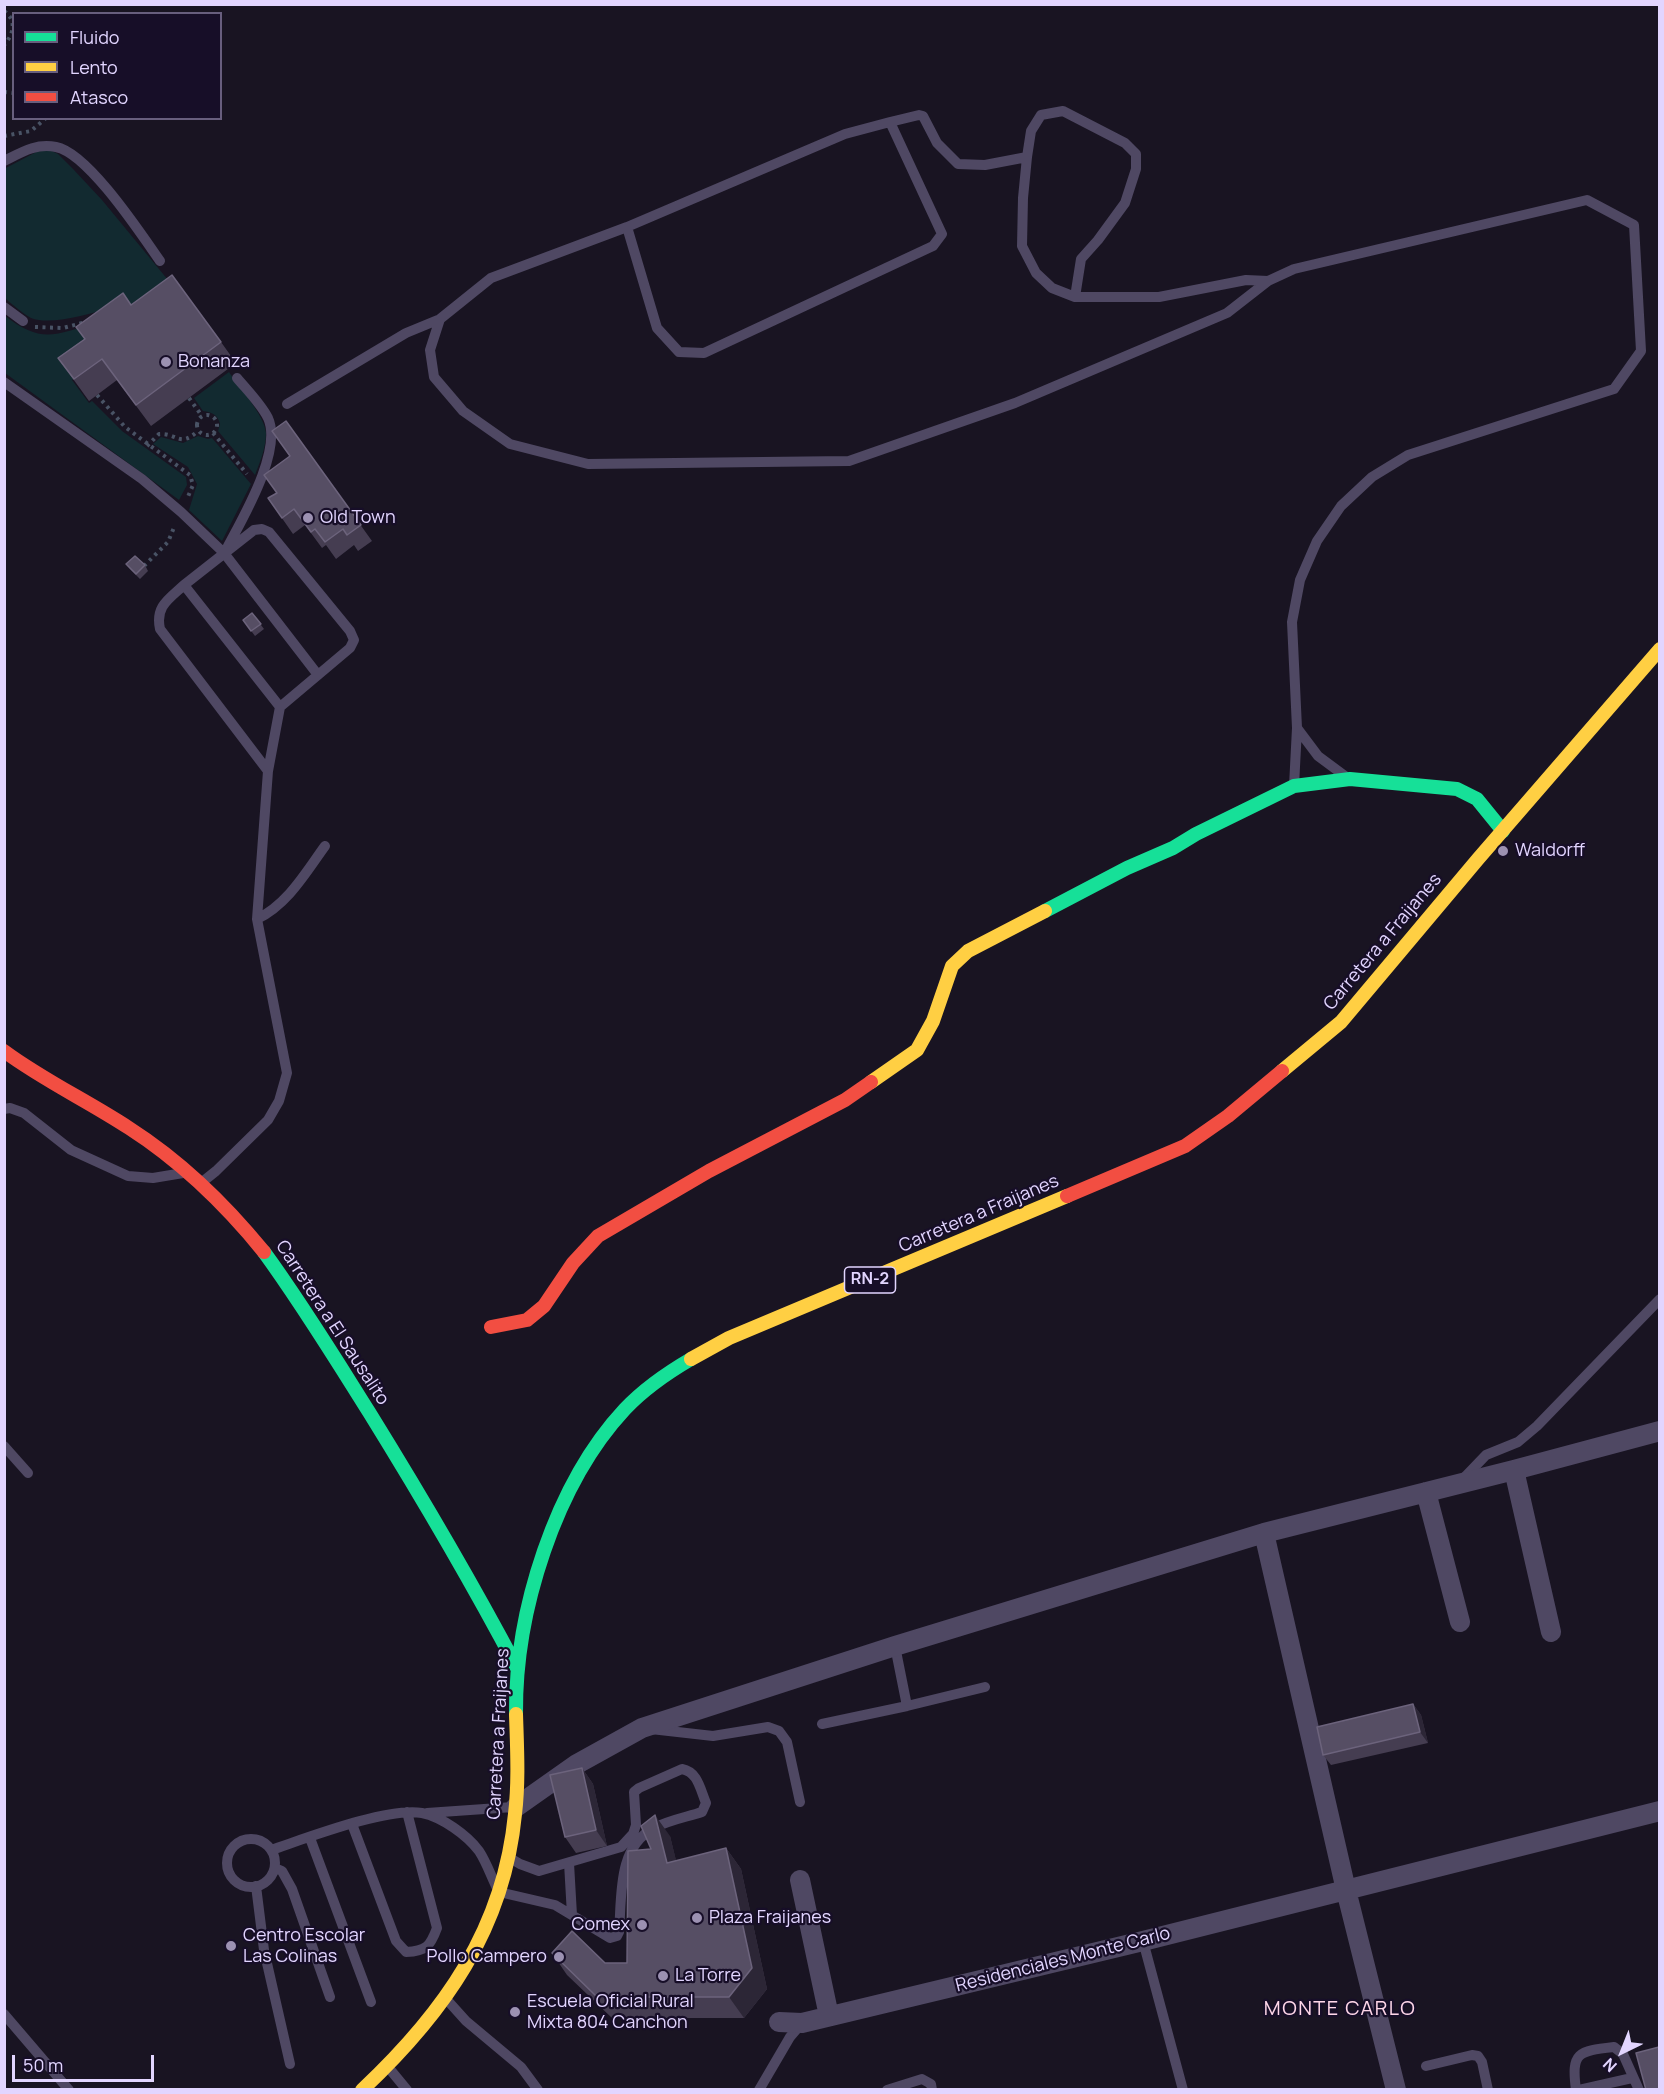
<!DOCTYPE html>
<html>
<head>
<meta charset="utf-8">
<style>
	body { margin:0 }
	#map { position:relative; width:1664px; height:2094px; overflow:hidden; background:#191422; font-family:Manrope,sans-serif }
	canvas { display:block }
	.frame { position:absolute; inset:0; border:6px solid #e2d5ff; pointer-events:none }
	.legend { position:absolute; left:12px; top:12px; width:210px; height:108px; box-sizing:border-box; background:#170e28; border:2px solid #685e7e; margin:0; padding:8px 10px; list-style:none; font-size:18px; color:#e2d5ff }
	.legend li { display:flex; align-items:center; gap:12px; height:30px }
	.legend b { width:30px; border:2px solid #685e7e }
	.north { position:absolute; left:1592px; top:2022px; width:60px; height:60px; -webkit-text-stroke:4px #170e28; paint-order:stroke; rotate:223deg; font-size:16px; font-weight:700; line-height:24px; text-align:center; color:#e2d5ff }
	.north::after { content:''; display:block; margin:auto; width:21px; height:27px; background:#e2d5ff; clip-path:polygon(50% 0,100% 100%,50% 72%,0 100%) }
	.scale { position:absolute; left:12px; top:2055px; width:142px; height:27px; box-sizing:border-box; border:3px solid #e2d5ff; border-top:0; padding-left:8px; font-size:18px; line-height:21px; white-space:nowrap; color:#e2d5ff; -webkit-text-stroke:4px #170e28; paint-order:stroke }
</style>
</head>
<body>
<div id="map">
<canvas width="1664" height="2094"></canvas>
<div class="frame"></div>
<ul class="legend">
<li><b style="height:8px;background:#16e098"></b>Fluido</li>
<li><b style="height:8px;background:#ffcf43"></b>Lento</li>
<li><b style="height:8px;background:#f24e42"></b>Atasco</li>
</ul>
<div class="north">N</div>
<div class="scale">50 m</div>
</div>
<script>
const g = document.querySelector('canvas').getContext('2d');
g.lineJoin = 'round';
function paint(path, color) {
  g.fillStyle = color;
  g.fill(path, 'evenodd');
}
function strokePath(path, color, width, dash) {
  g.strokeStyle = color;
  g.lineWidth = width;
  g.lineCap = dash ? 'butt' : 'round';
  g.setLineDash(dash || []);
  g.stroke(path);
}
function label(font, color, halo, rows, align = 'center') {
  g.font = font + ' Manrope,sans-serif';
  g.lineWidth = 4.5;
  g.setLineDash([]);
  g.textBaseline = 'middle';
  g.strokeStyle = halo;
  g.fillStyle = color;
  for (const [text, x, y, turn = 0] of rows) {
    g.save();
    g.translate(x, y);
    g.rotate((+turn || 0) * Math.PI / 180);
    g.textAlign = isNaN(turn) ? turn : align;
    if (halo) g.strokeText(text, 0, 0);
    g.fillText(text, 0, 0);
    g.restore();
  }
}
paint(new Path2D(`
	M 40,150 L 52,151 L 58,154 L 74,170 L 102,200 L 173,286 L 124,322 L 110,309 C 89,313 52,326 31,318 C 22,313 13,305 5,298 L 4,169 Z
	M 4,315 C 42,345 55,334 98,323 L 98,360 L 72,380 L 89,403 L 92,401 L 122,431 L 186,477 L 187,485 L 179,500 L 5,373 Z
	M 229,372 C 239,387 265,416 266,433 C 266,448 260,462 255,475 L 218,431 L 220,424 C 218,415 212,412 203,411 L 194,398 Z
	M 198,436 L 208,439 L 212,438 L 251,484 L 222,541 L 189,510 L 197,484 L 188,467 L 153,444 L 161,437 L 183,443 Z`), '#122a30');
strokePath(new Path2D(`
	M 4,11 C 17,20 14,34 4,45
	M 4,92 L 14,93
	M 4,136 L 31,131 L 46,118
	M 35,327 L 63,328 L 86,322
	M 97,395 L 125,427 L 190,475 L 193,485 L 187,499
	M 189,398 L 202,416
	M197 425a10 10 0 1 1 20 0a10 10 0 1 1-20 0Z
	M 213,433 L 247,474
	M 147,446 L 159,434 C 178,433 179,448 198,431
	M 144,566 L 168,542 L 175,525`), '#495365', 4, [3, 4.5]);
strokePath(new Path2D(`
	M 890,122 L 919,115 L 923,116 L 937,143 L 958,164 L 985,165 L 1027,157
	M 4,161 C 22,152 36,143 56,147 C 88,153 141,234 160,261
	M 1075,297 L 1081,259 L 1098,240 L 1125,203 L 1136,169 L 1136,154 L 1125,143 L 1063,111 L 1041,115 L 1031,131 L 1027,157 L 1023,198 L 1022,246 L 1036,273 L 1052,288 L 1075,297 L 1159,297 L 1246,280 L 1268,281
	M 4,307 L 23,321
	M 440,319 L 430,350 L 434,377 L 463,411 L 510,444 L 588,464 L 849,461 L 1015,403 L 1227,313 L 1268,281 L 1294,269 L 1587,200 L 1634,225 L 1641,351 L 1614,389 L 1408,455 L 1372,477 L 1341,506 L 1317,541 L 1300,580 L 1292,622 L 1297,728 L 1294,786
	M 4,382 L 142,479 L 181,512 L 224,553 L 318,675
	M 287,404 L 406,333 L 440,319 L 491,278 L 627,227 L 845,134 L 890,122 L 942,234 L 933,246 L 704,353 L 679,352 L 657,328 L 627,227
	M 227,548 C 242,519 283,451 268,418 C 261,404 247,390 237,378
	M 184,585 C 169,599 155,606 160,629 L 268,771
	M 1297,728 L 1318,756 L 1345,776
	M 257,919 C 288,904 306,872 325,846
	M 4,1109 L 10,1108 L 24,1113 L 71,1150 L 128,1176 L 153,1178 L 183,1173
	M 201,1183 L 216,1171 L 268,1120 L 279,1101 L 287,1073 L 257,919 L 268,771 L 280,707 L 350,648 L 354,640 L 350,631 L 269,532 L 262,529 L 254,530 L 184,585 L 280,707
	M 4,1446 L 28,1473
	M 1462,1480 L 1486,1455 L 1518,1442 L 1537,1426 L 1660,1299
	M 895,1646 L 907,1706
	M 822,1724 L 907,1706 L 985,1687
	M 651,1729 L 713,1736 L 768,1727 L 779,1731 L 787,1742 L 800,1802
	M 427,1813 L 513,1807
	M 352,1824 L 396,1941 L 406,1952 C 426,1951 430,1947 437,1928 L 407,1812
	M 310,1838 L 371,2002
	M227 1863a24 24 0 1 1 48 0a24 24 0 1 1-48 0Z
	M 271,1850 C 307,1838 387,1807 422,1813 C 442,1817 467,1835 479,1851 C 487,1863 492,1879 499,1892 L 555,1905 L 610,1938 L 617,1936 L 619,1932 C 622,1896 617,1847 654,1828 C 669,1820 687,1817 702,1812 L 706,1803 C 700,1789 698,1772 682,1769 L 639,1788 L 634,1792 L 636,1825 L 633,1834 L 621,1847 L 539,1871 L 520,1864 L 510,1858
	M 569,1863 L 572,1915
	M 275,1868 L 282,1871 L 292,1889 L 330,1997
	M 256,1886 L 264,1950 L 290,2064
	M 1143,1941 L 1183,2090
	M 448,2001 L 466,2021 L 521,2067 L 538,2090
	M 4,2014 L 69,2090
	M 1426,2066 L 1472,2055 L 1478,2056 L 1482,2062 L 1488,2090
	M 388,2067 L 407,2090
	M 759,2090 L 790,2037 L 802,2023
	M 887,2090 L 922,2079 L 931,2084 L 932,2090
	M 1576,2090 C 1571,2052 1578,2051 1614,2047 L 1623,2054 L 1639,2090
	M 1579,2090 L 1632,2078`), '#4f4863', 10);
strokePath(new Path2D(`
	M 1514,1470 L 1551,1632
	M 1426,1492 L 1460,1622
	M 1264,1533 L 1346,1890 L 1396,2090
	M 516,1807 L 577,1764 L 642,1728 L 895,1646 L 1264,1533 L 1514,1470 L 1660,1431
	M 800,1880 L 829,2016
	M 779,2022 L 802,2023 L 1143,1941 L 1660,1811`), '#4f4863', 20);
strokePath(new Path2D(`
	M 1045,911 L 1127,868 L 1173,848 L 1196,834 L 1294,786 L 1350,779 L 1457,789 L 1477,799 L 1503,831
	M 264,1252 C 302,1304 335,1358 369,1412 C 421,1496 471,1581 517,1668
	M 516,1714 C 515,1612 555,1484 625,1409 C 644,1389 667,1373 691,1359`), '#16e098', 14);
strokePath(new Path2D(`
	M 1282,1071 L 1341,1022 L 1478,859 L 1660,649
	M 871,1082 L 917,1050 L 933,1021 L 952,966 L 968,951 L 1045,911
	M 691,1359 L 729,1338 L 1067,1196
	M 362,2090 C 444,2013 504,1929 515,1814 C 519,1781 517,1747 516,1714`), '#ffcf43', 14);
strokePath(new Path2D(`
	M 4,1051 C 43,1080 88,1101 129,1128 C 182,1162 225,1204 264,1252
	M 1067,1196 L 1185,1146 L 1228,1116 L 1282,1071
	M 491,1327 L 527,1320 L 544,1306 L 573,1263 L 598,1236 L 709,1171 L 845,1100 L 871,1082`), '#f24e42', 14);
paint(new Path2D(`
	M 131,305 L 221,342 L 236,363 L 151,426 L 117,380 L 89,401 L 58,358 Z
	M 286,421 L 372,541 L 358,551 L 354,545 L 336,559 L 326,545 L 322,548 L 305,525 L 293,534 L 268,498 L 276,493 L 290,456 Z
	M 126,564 L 145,565 L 148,571 L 140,579 L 130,569 Z
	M 252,613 L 264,629 L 255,636 L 243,620 Z
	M 1413,1704 L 1421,1715 L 1428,1743 L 1331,1765 L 1323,1755 Z
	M 582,1768 L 593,1784 L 607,1846 L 576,1853 L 565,1837 Z
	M 670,1836 L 676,1861 L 726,1848 L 741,1869 L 767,1989 L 744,2018 L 612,2018 L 567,1975 L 552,1953 L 605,1963 L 627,1963 L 651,1849 Z`), '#453d51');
paint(new Path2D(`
	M 1413,1704 L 1421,1715 L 1428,1743 L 1420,1732 Z
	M 582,1768 L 593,1784 L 607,1846 L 596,1830 Z
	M 655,1815 L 670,1836 L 682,1884 L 667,1863 Z
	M 726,1848 L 741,1869 L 767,1989 L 744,2018 L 729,1997 Z`), '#2c2636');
const building = new Path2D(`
	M 172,275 L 221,342 L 136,405 L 102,359 L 74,379 L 58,358 L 85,339 L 76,327 L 123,293 L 131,305 Z
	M 286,421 L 361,525 L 347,535 L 343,529 L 325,542 L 315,529 L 311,532 L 294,509 L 282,518 L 268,498 L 277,493 L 264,475 L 290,456 L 272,431 Z
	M 135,556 L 145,565 L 136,574 L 126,564 Z
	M 252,613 L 261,624 L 251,631 L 243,620 Z
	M 1413,1704 L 1420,1732 L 1323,1755 L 1317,1727 Z
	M 582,1768 L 596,1830 L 565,1837 L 550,1775 Z
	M 655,1815 L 667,1863 L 726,1848 L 752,1968 L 729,1997 L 597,1997 L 552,1953 L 572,1931 L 605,1963 L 627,1963 L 628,1851 L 651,1849 L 641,1826 Z
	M 1659,2047 L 1659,2090 L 1646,2090 L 1636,2053 Z`);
paint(building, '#564e64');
strokePath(building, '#6c637c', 1.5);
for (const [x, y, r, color] of [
	[166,362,6,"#9c91b2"],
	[308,518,6,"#9c91b2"],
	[1503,851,6,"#9c91b2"],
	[697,1918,6,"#9c91b2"],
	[642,1925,6,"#9c91b2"],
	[231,1946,6,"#9c91b2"],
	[559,1957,6,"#9c91b2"],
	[663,1976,6,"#9c91b2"],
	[515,2012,6,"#9c91b2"]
]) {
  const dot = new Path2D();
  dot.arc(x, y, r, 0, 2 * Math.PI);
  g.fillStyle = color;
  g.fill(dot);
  strokePath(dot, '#170e28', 2);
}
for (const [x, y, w] of [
	[870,1280,51]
]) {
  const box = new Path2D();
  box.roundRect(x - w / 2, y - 13, w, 26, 4.5);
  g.fillStyle = '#170e28';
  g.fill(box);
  strokePath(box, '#e2d5ff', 1.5);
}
label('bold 16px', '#e2d5ff', null, [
	["RN-2",870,1280]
]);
label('18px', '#e2d5ff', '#170e28', [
	["Bonanza",178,362],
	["Old Town",320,518],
	["Waldorff",1515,851],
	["Plaza Fraijanes",709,1918],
	["Comex",630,1925,"right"],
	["Centro Escolar",243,1936],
	["Las Colinas",243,1957],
	["Pollo Campero",547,1957,"right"],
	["La Torre",675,1976],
	["Escuela Oficial Rural",527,2002],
	["Mixta 804 Canchon",527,2023]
], 'left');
label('18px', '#e2d5ff', '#170e28', [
	["Carretera a Fraijanes",1383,942,-50],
	["Carretera a Fraijanes",979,1214,-23],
	["Carretera a El Sausalito",332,1323,57],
	["Carretera a Fraijanes",499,1734,-87],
	["Residenciales Monte Carlo",1063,1960,-14]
]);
g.letterSpacing = '1.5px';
label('20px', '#ffd7e9', '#170e28', [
	["MONTE CARLO",1340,2009]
]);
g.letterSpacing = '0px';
</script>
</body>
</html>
